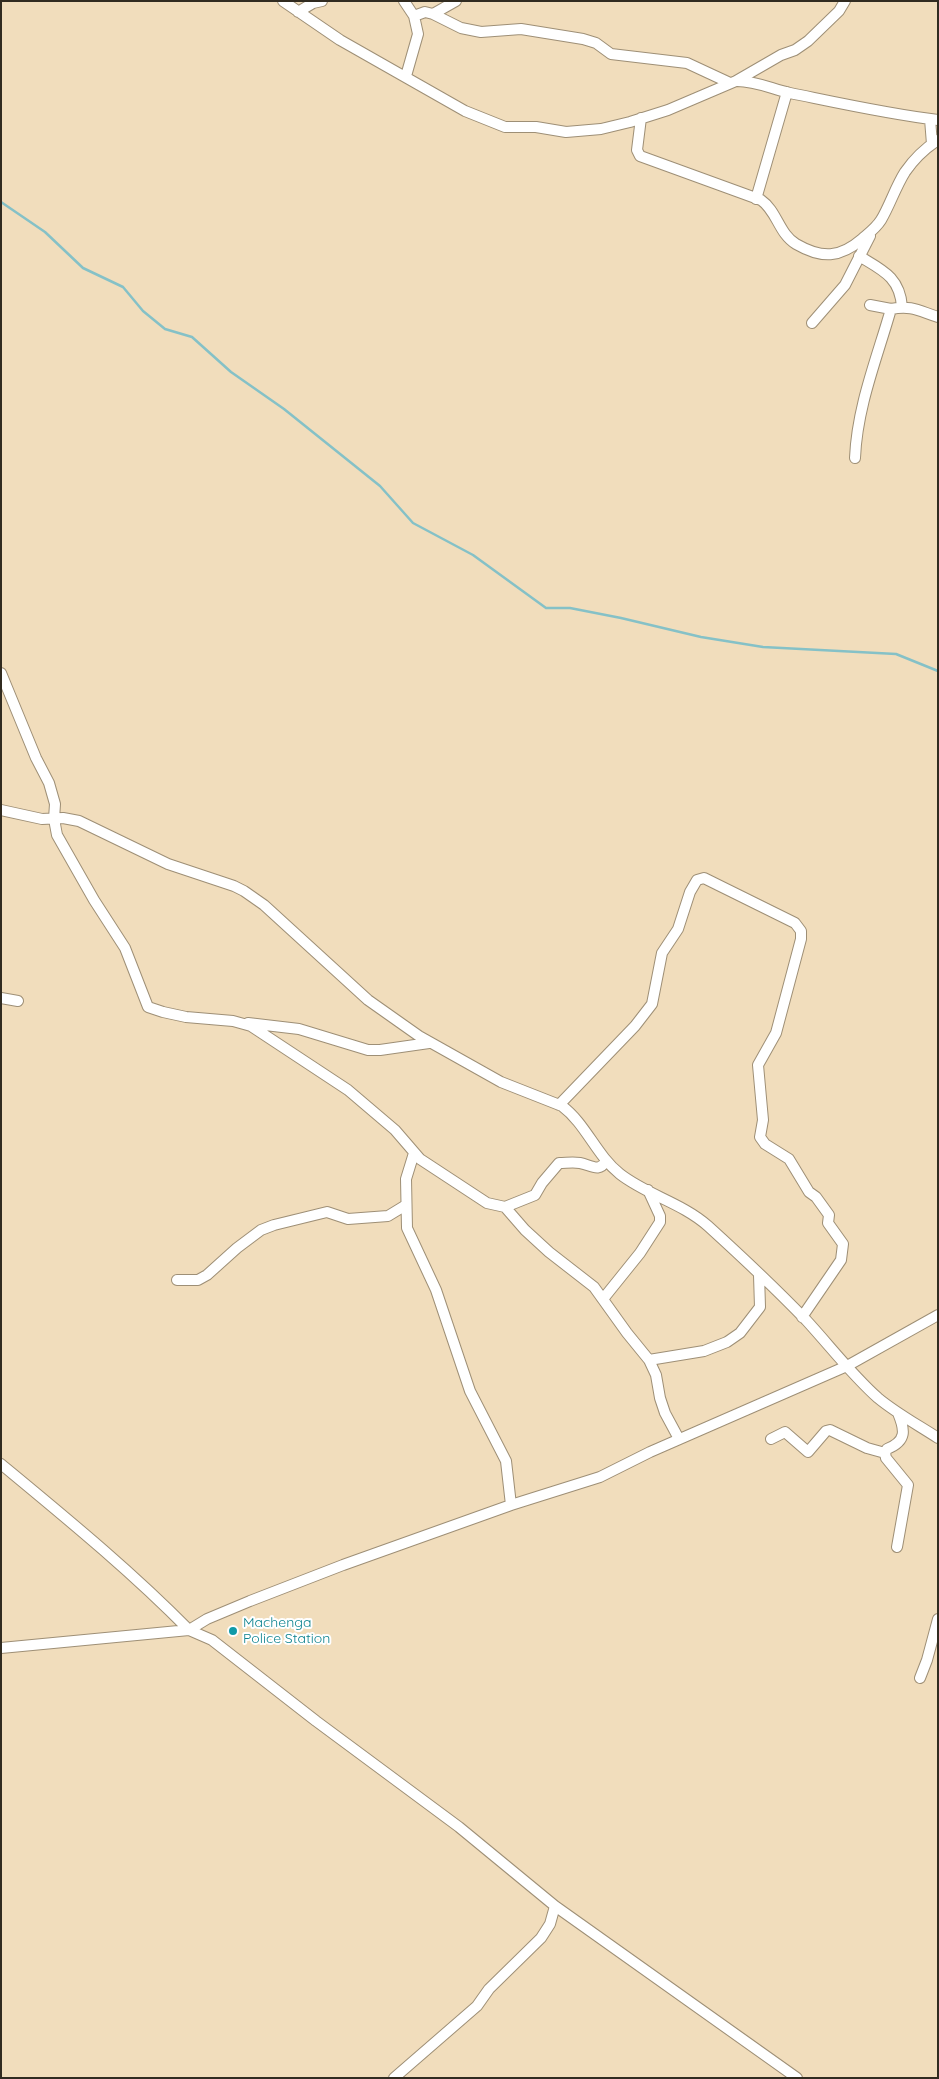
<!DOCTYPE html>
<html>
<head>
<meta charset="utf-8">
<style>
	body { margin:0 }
	#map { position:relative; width:939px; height:2079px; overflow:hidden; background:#f8e8cd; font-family:Quicksand,sans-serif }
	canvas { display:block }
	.frame { position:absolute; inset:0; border:2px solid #312b20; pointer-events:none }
</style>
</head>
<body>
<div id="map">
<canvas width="939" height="2079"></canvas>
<div class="frame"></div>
</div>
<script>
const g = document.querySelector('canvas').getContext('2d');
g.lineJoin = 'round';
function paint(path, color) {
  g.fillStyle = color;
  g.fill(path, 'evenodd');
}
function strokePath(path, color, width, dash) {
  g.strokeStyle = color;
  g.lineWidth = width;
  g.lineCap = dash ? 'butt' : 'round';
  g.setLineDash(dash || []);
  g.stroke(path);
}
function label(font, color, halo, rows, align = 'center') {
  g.font = font + ' Quicksand,sans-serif';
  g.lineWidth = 4;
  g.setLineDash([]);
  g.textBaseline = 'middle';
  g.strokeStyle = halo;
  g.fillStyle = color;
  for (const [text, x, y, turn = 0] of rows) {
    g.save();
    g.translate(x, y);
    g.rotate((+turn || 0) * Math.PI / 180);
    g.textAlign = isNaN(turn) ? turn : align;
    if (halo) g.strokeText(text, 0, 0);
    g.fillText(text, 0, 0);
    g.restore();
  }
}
paint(new Path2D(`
	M 1,1 L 938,1 L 938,2078 L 1,2078 Z`), '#f1ddbc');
strokePath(new Path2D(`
	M 1,202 L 45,232 L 83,268 L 123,287 L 143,311 L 165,329 L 192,337 L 231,372 L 284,409 L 380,486 L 413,523 L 473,555 L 546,608 L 570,608 L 621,618 L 701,637 L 763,647 L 896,654 L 938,671`), '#85c1c7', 2.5);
const minor = new Path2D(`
	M 283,1 L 340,40 L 465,111 L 505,127 L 536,127 L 566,132 L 601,129 L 630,122 L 668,110 L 736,81 L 781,55 L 795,50 L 808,41 L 839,11 L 845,1
	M 404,1 L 414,16 L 418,34 L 406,76
	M 298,12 L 313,3 L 322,1
	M 433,14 L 456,1
	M 414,16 L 425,12 L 433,14 L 461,28 L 481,32 L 521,29 L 583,39 L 596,43 L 611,54 L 687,63 L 730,83
	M 737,81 C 756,81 772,89 790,93 C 839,103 888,114 938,120
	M 641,118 L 637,150 L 640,156 L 761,200 C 777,211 779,234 796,244 C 822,259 840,258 862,239 C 869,233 876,228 881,220 C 890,205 895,188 905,172 C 914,159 924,149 938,140
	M 930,119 L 932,144
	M 756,199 L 787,92
	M 859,256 C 882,270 900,277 902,307
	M 870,305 L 891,309
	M 812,323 L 845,285 L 870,236
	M 855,458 C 857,407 877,358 891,309 C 912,305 919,311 938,317
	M 1,673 L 36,758 L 49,783 L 55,804 L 54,819 L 57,835 L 94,900 L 125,948 L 148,1007 L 163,1012 L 186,1017 L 233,1021 L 251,1026 L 348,1090 L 395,1130 L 420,1159 L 487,1203 L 505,1207 L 525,1230 L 549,1252 L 594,1287 L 627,1333 L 649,1360 L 656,1375 L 660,1398 L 665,1413 L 679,1439
	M 1,810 L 42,819 L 63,818 L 79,821 L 168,864 L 234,886 L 244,891 L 264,905 L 368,1000 L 419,1036 L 501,1082 L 562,1106 C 586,1124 596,1155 620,1174 C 647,1195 682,1203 708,1226 C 741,1256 775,1288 806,1320 C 830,1346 852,1375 878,1398 C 896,1413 918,1425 938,1438
	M 1,998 L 18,1001
	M 248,1023 L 299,1029 L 368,1050 L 380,1050 L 429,1043
	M 559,1105 L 635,1026 L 652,1004 L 662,953 L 678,929 L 690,892 L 697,880 L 704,878 L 795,923 L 801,931 L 801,939 L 776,1033 L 758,1065 L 763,1120 L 760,1137 L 765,1144 L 789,1159 L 809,1192 L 816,1197 L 829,1215 L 828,1223 L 843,1244 L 841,1260 L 802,1317
	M 414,1153 L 406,1179 L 407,1228 L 436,1290 L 470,1391 L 506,1461 L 511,1505
	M 505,1207 L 535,1195 L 542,1183 L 559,1163 C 566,1163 573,1162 580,1163 C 591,1165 599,1173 606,1161
	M 177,1280 L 198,1280 L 207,1275 L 237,1248 L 261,1230 L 274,1225 L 327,1212 L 348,1219 L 388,1216 L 406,1205
	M 603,1299 L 640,1253 L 660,1222 L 660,1216 L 648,1190
	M 649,1360 L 704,1351 L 727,1342 L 740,1333 L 760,1307 L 759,1275
	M 771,1439 L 785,1432 L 808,1452 L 826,1431 L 830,1430 L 867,1448 L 885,1453
	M 1,1464 C 65,1517 130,1570 189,1630 L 207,1619 L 250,1601 L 343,1565 L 511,1505 L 600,1477 L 650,1452 L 847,1366 L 938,1315
	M 897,1547 L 908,1485 L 886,1458 L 885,1453 L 887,1449 C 907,1441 905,1430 898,1413
	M 1,1648 L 189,1630 L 212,1640 L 316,1721 L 459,1827 L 555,1906 L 797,2078
	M 920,1678 L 927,1660 L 938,1619
	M 394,2078 L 477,2006 L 489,1989 L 541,1938 L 550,1924 L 555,1906`);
strokePath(minor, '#9e8f76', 12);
strokePath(minor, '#fff', 10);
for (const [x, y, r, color] of [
	[233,1631,5,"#0f9aa8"]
]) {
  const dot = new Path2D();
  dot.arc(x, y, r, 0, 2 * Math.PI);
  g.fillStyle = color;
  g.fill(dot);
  strokePath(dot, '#fff', 2);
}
label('14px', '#0d838f', '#fff', [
	["Machenga",243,1623],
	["Police Station",243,1639]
], 'left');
</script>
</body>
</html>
